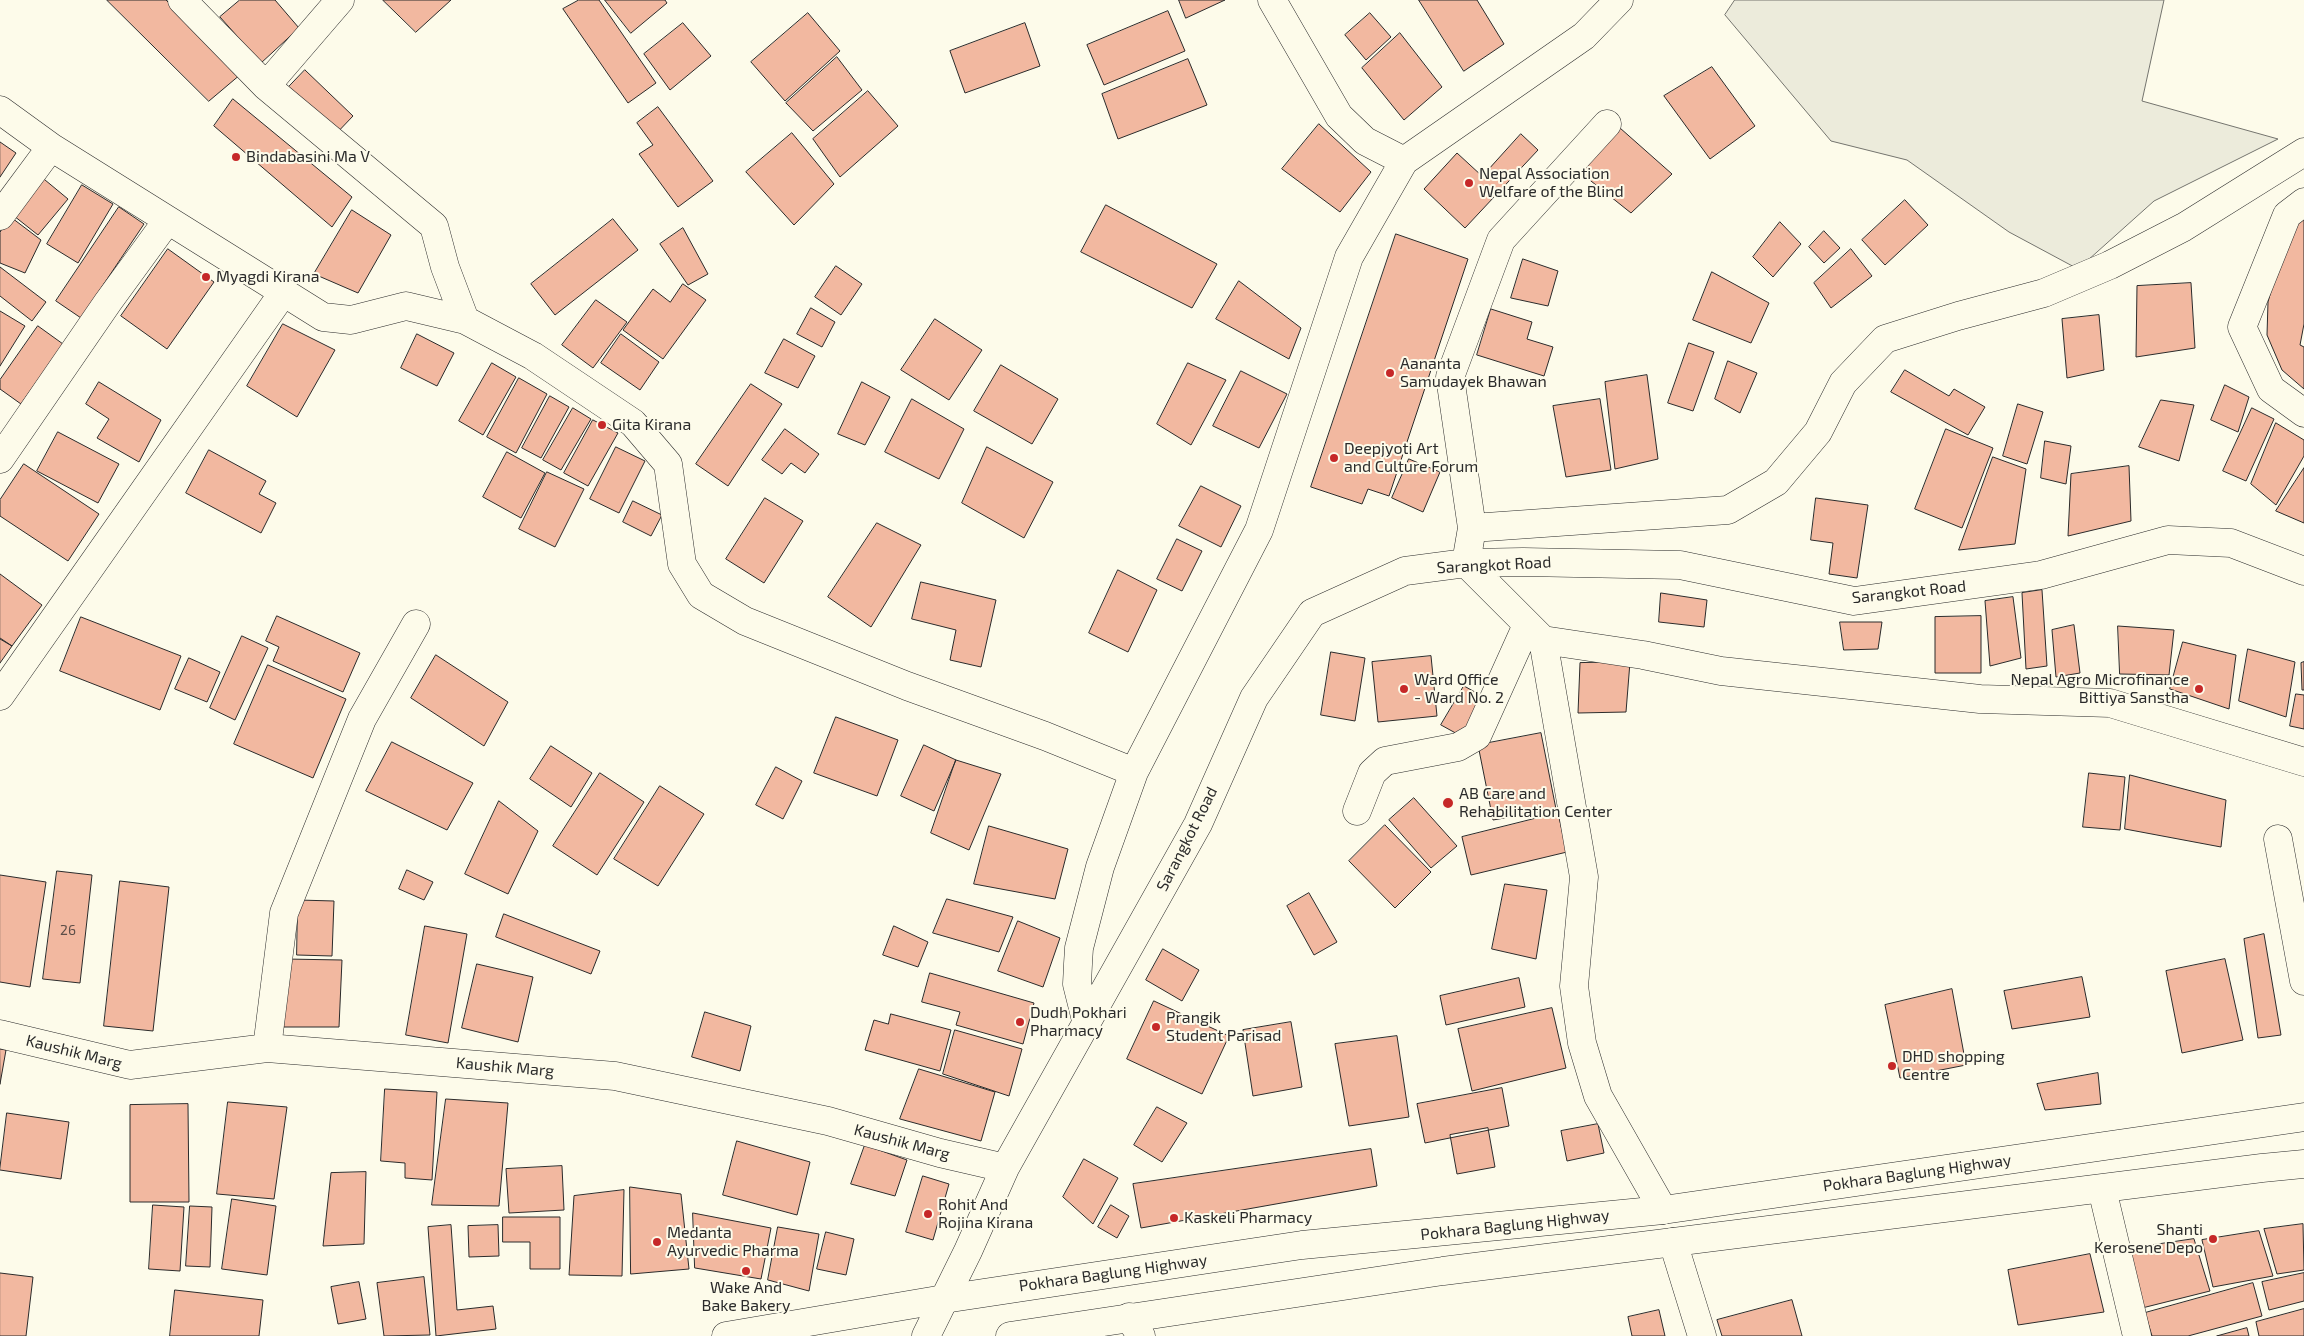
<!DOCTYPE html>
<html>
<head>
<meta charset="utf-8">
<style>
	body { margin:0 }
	canvas { display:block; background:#fdfbea }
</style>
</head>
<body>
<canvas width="2304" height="1336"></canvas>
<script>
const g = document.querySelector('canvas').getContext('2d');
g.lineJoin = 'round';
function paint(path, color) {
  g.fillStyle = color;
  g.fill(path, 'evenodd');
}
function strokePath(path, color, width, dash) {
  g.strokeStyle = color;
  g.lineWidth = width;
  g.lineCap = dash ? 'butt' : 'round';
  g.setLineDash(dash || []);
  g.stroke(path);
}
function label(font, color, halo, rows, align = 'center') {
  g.font = font + ' "Exo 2",sans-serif';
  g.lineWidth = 4;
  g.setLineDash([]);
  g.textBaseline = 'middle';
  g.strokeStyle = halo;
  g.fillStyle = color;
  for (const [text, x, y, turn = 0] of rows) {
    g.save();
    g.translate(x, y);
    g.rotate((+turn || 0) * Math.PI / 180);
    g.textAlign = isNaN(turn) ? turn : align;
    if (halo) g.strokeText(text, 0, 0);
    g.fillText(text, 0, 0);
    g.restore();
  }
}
const green = new Path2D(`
	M 1735,0 L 2164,0 L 2142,101 L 2278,139 L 2154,201 L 2078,269 L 2009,232 L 1907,160 L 1831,141 L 1725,15 Z`);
paint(green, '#ecebdb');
strokePath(green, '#74746e', 1);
const building = new Path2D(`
	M 107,0 L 166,0 L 241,74 L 209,101 Z
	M 240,0 L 275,0 L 299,28 L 261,63 L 220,17 Z
	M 383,0 L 451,0 L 416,32 Z
	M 579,0 L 599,0 L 656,83 L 628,103 L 563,9 Z
	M 605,0 L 665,0 L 667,3 L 631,33 Z
	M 1179,0 L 1225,0 L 1186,18 Z
	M 1419,0 L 1477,0 L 1504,44 L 1464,71 Z
	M 1168,11 L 1185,51 L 1104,85 L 1087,45 Z
	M 808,13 L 840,51 L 785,101 L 751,62 Z
	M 1370,13 L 1391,37 L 1366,60 L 1345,35 Z
	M 683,23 L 711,56 L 670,90 L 644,54 Z
	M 1025,23 L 1040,66 L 965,93 L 950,51 Z
	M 1400,33 L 1442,87 L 1404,120 L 1362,68 Z
	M 837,57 L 862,90 L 813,131 L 786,103 Z
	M 1188,59 L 1207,105 L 1118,139 L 1102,94 Z
	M 1712,67 L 1755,126 L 1710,159 L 1664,96 Z
	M 305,70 L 353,116 L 332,138 L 284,92 Z
	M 868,91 L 898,126 L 840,177 L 813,139 Z
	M 233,99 L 352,197 L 332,227 L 214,126 Z
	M 658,107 L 713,181 L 678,207 L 639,154 L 653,145 L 637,123 Z
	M 1319,124 L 1371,172 L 1340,212 L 1282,169 Z
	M 1620,128 L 1672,174 L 1631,213 L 1581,173 Z
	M 792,133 L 834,184 L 794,225 L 746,172 Z
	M 1521,134 L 1538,150 L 1465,228 L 1424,189 L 1457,153 L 1482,176 Z
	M 0,142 L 16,153 L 0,177 Z
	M 39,175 L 68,199 L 38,235 L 9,212 Z
	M 82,185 L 113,204 L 78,263 L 47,244 Z
	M 1905,200 L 1928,225 L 1885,265 L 1862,240 Z
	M 1106,205 L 1217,264 L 1192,308 L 1081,252 Z
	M 119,207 L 144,224 L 81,318 L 56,301 Z
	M 352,210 L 391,235 L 358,293 L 314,274 Z
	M 8,215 L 41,240 L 25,273 L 0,263 L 0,233 Z
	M 2304,216 L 2304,324 L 2300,345 L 2304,347 L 2304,389 L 2282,370 L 2267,335 L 2268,302 L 2275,276 L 2289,233 Z
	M 613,219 L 638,250 L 555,315 L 531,284 Z
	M 1780,222 L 1801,244 L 1773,277 L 1753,257 Z
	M 683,228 L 708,274 L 688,285 L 660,244 Z
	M 1824,231 L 1840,248 L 1824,263 L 1809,247 Z
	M 1396,234 L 1468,259 L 1389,496 L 1368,489 L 1362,504 L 1311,487 Z
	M 168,249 L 214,282 L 167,349 L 121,316 Z
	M 1851,249 L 1872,276 L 1831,308 L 1814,283 Z
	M 1523,259 L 1558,271 L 1548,306 L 1511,298 Z
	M 836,266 L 862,284 L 841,315 L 815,297 Z
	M 0,267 L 46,302 L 32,321 L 0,296 Z
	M 1712,272 L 1769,303 L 1751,343 L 1693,320 Z
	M 1239,281 L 1301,328 L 1289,359 L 1216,319 Z
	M 2191,283 L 2195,348 L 2136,357 L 2137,286 Z
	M 683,284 L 706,300 L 663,359 L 623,330 L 653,289 L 670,302 Z
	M 596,300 L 627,322 L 593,368 L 562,345 Z
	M 811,308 L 835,322 L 822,347 L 797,334 Z
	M 1491,309 L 1532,322 L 1527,339 L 1553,347 L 1544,376 L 1477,355 Z
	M 0,311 L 25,326 L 0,366 Z
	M 2099,315 L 2104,370 L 2067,378 L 2062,319 Z
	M 935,319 L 982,350 L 949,400 L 901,370 Z
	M 283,324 L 335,350 L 297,417 L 247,386 Z
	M 38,326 L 63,344 L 21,404 L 0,389 L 0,380 Z
	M 417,334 L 454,353 L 437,386 L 401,368 Z
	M 621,334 L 659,362 L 640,390 L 601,363 Z
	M 784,339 L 815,356 L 798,388 L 765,373 Z
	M 1689,343 L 1714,352 L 1693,411 L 1668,403 Z
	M 1728,361 L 1757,373 L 1740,413 L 1715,399 Z
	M 492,363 L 516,377 L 483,435 L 459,421 Z
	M 1188,363 L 1226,380 L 1191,445 L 1157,424 Z
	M 1001,365 L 1058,399 L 1032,444 L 974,411 Z
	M 1905,370 L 1949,396 L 1954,389 L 1985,407 L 1968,435 L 1891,392 Z
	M 1241,371 L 1287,394 L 1259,448 L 1213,426 Z
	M 1647,375 L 1658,459 L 1615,469 L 1605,382 Z
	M 519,378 L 547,394 L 516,453 L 487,437 Z
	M 99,382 L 161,420 L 139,462 L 97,438 L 109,419 L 86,404 Z
	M 862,382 L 890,397 L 865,445 L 838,434 Z
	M 751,384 L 782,404 L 728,486 L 696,464 Z
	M 2225,385 L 2249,397 L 2238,432 L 2211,420 Z
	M 550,396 L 569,407 L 541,458 L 522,448 Z
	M 912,399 L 964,429 L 939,479 L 885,452 Z
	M 1600,399 L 1611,470 L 1566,477 L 1553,406 Z
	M 2161,400 L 2194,405 L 2179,461 L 2139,447 Z
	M 2018,404 L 2043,412 L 2027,464 L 2003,456 Z
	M 573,408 L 591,419 L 561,470 L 543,460 Z
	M 2252,408 L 2274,419 L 2246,481 L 2223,471 Z
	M 593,420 L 618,433 L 588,486 L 564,473 Z
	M 2276,423 L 2304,440 L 2304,456 L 2276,505 L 2251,484 Z
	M 785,429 L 819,454 L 805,473 L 791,463 L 782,474 L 762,460 Z
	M 1946,429 L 1993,448 L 1962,528 L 1915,509 Z
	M 58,432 L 119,464 L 98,503 L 37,471 Z
	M 2045,441 L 2071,446 L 2066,484 L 2041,478 Z
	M 616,447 L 645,461 L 619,513 L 590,499 Z
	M 987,447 L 1053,482 L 1024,538 L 962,503 Z
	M 209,450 L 266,481 L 259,494 L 276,503 L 261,533 L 186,493 Z
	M 507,452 L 545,473 L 521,518 L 483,497 Z
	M 1993,457 L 2026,469 L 2015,544 L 1959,550 Z
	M 1409,459 L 1440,472 L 1423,512 L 1392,498 Z
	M 24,464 L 99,514 L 68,561 L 0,516 L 0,500 Z
	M 2129,466 L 2131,521 L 2068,536 L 2071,474 Z
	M 2304,468 L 2304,523 L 2276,511 Z
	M 547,472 L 584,489 L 555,547 L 519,529 Z
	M 1201,486 L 1241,506 L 1221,547 L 1179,526 Z
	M 765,498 L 803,521 L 764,583 L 726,559 Z
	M 1816,498 L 1868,505 L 1857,578 L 1829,574 L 1833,543 L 1811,540 Z
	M 633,501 L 662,515 L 651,536 L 623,522 Z
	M 877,523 L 921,545 L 871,627 L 828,597 Z
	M 1177,539 L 1202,551 L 1182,591 L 1157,579 Z
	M 1118,570 L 1157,590 L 1128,652 L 1089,633 Z
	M 0,574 L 42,605 L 12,646 L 0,638 Z
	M 921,582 L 996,600 L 981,667 L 950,660 L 956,630 L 912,619 Z
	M 2042,590 L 2047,666 L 2026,669 L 2022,593 Z
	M 1661,593 L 1707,600 L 1704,627 L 1659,622 Z
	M 2013,597 L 2021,658 L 1990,666 L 1985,601 Z
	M 277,616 L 360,653 L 343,692 L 273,661 L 279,647 L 266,641 Z
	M 1981,616 L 1981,673 L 1935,673 L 1935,617 Z
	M 81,617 L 181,656 L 160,710 L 60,671 Z
	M 1840,622 L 1882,622 L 1878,649 L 1844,650 Z
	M 2074,625 L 2080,673 L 2056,677 L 2052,630 Z
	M 2118,626 L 2174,630 L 2169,675 L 2120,674 Z
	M 242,636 L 268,648 L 235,720 L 210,708 Z
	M 0,639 L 12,646 L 0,663 Z
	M 2183,642 L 2236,655 L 2229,709 L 2170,689 Z
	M 2248,649 L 2295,662 L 2286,717 L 2239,701 Z
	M 1331,652 L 1365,658 L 1355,721 L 1321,715 Z
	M 436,655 L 508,702 L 484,746 L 411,698 Z
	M 1431,656 L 1437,716 L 1378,722 L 1372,662 Z
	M 189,658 L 220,672 L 207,702 L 175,689 Z
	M 1630,662 L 1626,712 L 1578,713 L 1580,663 Z
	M 2304,662 L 2304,690 L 2302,690 L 2301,663 Z
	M 268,665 L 346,699 L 313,778 L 234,744 Z
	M 1464,686 L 1484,697 L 1461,736 L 1441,725 Z
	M 2296,694 L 2304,695 L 2304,729 L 2290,726 Z
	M 836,717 L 898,740 L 877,796 L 814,773 Z
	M 1541,733 L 1556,809 L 1493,820 L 1478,745 Z
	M 392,742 L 473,783 L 447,830 L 366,791 Z
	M 924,745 L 956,760 L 934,811 L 901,796 Z
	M 551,746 L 592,773 L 571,807 L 530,779 Z
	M 956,760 L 1001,774 L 969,850 L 931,833 Z
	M 776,767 L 802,781 L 783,819 L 756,805 Z
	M 600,773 L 644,802 L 597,875 L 553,846 Z
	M 2089,773 L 2125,777 L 2120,830 L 2083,827 Z
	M 2130,775 L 2226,800 L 2221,847 L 2125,829 Z
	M 660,786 L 704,814 L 658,886 L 614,859 Z
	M 1414,798 L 1457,846 L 1431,868 L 1389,820 Z
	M 499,801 L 538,831 L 508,894 L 465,874 Z
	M 1558,813 L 1567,852 L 1471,875 L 1462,837 Z
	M 1385,825 L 1431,872 L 1395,908 L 1349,861 Z
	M 989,826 L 1068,849 L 1055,899 L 974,884 Z
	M 407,870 L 433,882 L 424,900 L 399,889 Z
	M 57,871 L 92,875 L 80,983 L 43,979 Z
	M 0,875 L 46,882 L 30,987 L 0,982 Z
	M 120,881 L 169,887 L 153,1031 L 104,1026 Z
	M 1505,884 L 1547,890 L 1536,959 L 1492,949 Z
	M 1309,893 L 1337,942 L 1314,955 L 1287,906 Z
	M 947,899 L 1013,917 L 999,952 L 933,933 Z
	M 298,900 L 334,901 L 332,956 L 297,955 Z
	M 504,914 L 600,951 L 591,974 L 496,937 Z
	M 1018,921 L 1060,938 L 1043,987 L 998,971 Z
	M 425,926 L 467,934 L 448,1043 L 406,1035 Z
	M 894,926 L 928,942 L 918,967 L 883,955 Z
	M 2264,934 L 2281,1035 L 2258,1038 L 2244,939 Z
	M 1163,949 L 1199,970 L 1182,1001 L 1146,980 Z
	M 285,959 L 342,960 L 339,1027 L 284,1027 Z
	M 2225,959 L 2243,1040 L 2182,1053 L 2166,971 Z
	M 477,964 L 533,977 L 518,1042 L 462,1028 Z
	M 930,973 L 1034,1003 L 1023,1044 L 956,1025 L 960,1012 L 922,1002 Z
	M 2082,977 L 2090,1017 L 2012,1029 L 2004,991 Z
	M 1519,978 L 1525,1007 L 1446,1025 L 1440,996 Z
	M 1952,989 L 1966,1065 L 1900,1078 L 1885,1005 Z
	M 1154,1001 L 1229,1036 L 1202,1094 L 1127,1059 Z
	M 1552,1008 L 1566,1068 L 1472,1091 L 1458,1029 Z
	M 705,1012 L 751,1026 L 740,1071 L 692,1057 Z
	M 891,1014 L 951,1030 L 940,1071 L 865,1050 L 874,1020 L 888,1024 Z
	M 1291,1022 L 1302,1087 L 1253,1096 L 1243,1030 Z
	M 955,1030 L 1022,1049 L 1009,1096 L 943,1074 Z
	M 1397,1036 L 1409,1117 L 1349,1126 L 1335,1044 Z
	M 0,1049 L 6,1050 L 0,1084 Z
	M 919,1069 L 995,1092 L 981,1141 L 900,1119 Z
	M 2098,1073 L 2101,1104 L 2045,1110 L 2037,1084 Z
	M 1502,1088 L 1509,1126 L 1425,1143 L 1417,1104 Z
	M 385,1089 L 437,1092 L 432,1180 L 405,1178 L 405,1163 L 381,1161 Z
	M 446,1099 L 508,1103 L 499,1206 L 432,1205 Z
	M 228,1102 L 287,1107 L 274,1199 L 217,1194 Z
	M 188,1104 L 189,1202 L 130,1202 L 130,1105 Z
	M 1157,1107 L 1187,1123 L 1162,1162 L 1134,1145 Z
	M 7,1113 L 69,1122 L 61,1179 L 0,1170 Z
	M 1598,1124 L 1604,1153 L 1567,1161 L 1561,1131 Z
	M 1488,1128 L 1495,1167 L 1457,1174 L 1450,1135 Z
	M 737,1141 L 810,1162 L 797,1215 L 723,1195 Z
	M 865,1145 L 907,1160 L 895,1196 L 851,1184 Z
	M 1371,1149 L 1377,1186 L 1141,1228 L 1133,1184 Z
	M 1084,1159 L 1118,1178 L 1093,1224 L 1063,1197 Z
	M 562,1166 L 564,1210 L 509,1213 L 506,1169 Z
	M 366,1172 L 364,1244 L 323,1246 L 331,1173 Z
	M 923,1176 L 949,1184 L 933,1240 L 906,1232 Z
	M 630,1187 L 681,1194 L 689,1269 L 631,1274 Z
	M 624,1190 L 622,1276 L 569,1275 L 574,1196 Z
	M 232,1199 L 276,1206 L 267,1275 L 222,1269 Z
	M 153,1205 L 184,1207 L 180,1271 L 149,1269 Z
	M 1111,1205 L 1129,1216 L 1117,1238 L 1098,1227 Z
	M 190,1206 L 212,1207 L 210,1267 L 186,1266 Z
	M 693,1213 L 771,1228 L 761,1279 L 695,1268 Z
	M 503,1217 L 560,1217 L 560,1269 L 530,1269 L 530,1242 L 503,1242 Z
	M 2303,1224 L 2304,1270 L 2277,1274 L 2264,1229 Z
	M 451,1225 L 457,1310 L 493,1306 L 496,1329 L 436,1336 L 428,1227 Z
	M 498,1225 L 499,1256 L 469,1257 L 468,1226 Z
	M 778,1227 L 819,1234 L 809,1291 L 768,1280 Z
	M 2259,1231 L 2273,1276 L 2213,1287 L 2202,1240 Z
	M 826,1232 L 854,1239 L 846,1275 L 817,1269 Z
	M 2194,1239 L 2210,1291 L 2134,1310 L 2120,1250 Z
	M 2090,1254 L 2104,1312 L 2018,1325 L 2008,1270 Z
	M 0,1273 L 33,1277 L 26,1336 L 0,1336 Z
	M 2304,1273 L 2304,1301 L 2269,1310 L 2262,1282 Z
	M 424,1277 L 430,1335 L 384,1336 L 377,1283 Z
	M 359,1282 L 366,1319 L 338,1324 L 331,1287 Z
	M 2253,1283 L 2262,1316 L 2188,1336 L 2152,1336 L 2145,1313 Z
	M 175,1290 L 263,1300 L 259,1336 L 170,1336 Z
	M 1792,1300 L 1802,1336 L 1722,1336 L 1717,1320 Z
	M 2304,1309 L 2304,1336 L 2259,1336 L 2256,1322 Z
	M 1659,1310 L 1665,1336 L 1632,1336 L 1628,1317 Z
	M 2247,1328 L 2249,1336 L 2217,1336 Z`);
paint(building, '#f2b8a0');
strokePath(building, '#2b2b2b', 1);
const minor = new Path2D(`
	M 182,0 L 266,86 L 340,0
	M 1272,0 L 1339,116 L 1365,141 L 1404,161
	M 266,86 L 434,226 L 445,267 L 465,320
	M 0,110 L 51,147 L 323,317 L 351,320 L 406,306 L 465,320 L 533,356 L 633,423 L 668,464 L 682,564 L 701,595 L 745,621 L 907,686 L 1045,736 L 1134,772
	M 1607,124 L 1501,240 L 1450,377 L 1472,528 L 1466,563 L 1543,640 L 1643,655 L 1721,671 L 1980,699 L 2110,703 L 2304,762
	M 2304,202 L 2287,215 L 2242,327 L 2271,389 L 2304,413
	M 0,216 L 51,147
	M 0,459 L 108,302 L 167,221
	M 1472,528 L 1728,510 L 1776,482 L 1818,432 L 1843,383 L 1885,339 L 1958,316 L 2044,293 L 2110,265 L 2184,227 L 2304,152
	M 1543,640 L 1584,877 L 1574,986 L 1582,1043 L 1598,1096 L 1663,1210
	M 0,696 L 283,293
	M 1357,811 L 1372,773 L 1385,761 L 1458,747 L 1477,736 L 1527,625
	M 2278,839 L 2304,981
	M 1087,1024 L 1077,984 L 1078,964 L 1079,948 L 1100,867 L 1134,772 L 1259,530 L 1349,257 L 1404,161 L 1584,36 L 1619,0
	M 0,1034 L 130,1065 L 267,1048 L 615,1076 L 828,1121 L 940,1153 L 1005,1168
	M 267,1048 L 284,913 L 362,719 L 416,624
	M 2102,1189 L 2137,1336
	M 1673,1242 L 1702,1336
	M 1129,1317 L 1141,1336
	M 926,1336 L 968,1251 L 1005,1168 L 1198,824 L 1254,698 L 1312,613 L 1405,571 L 1466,563 L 1523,562 L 1680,565 L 1854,601 L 2041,575 L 2168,540 L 2231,543 L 2304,571`);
const highway = new Path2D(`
	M 726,1336 L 944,1299 L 1302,1245 L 1663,1210 L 2304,1117
	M 1010,1336 L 1443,1271 L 2262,1168 L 2304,1164`);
strokePath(minor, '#2b2b2b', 29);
strokePath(highway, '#2b2b2b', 29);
strokePath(minor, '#fdfbea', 28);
strokePath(highway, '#fdfbea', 28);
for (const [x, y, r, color] of [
	[236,157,5,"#c62828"],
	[1469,183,5,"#c62828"],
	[206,277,5,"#c62828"],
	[1390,373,5,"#c62828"],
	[602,425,5,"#c62828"],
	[1334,458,5,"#c62828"],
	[1404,689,5,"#c62828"],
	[2199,689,5,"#c62828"],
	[1448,803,6,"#c62828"],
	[1020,1022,5,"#c62828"],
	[1156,1027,5,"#c62828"],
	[1892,1066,5,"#c62828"],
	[928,1214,5,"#c62828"],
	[1174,1218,5,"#c62828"],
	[2213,1239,5,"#c62828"],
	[657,1242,5,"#c62828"],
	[746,1271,5,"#c62828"]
]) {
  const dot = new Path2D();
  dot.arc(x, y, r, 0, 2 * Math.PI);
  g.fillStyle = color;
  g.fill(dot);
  strokePath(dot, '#fdfbea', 2);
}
label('14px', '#5d4e48', null, [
	["26",68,930]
]);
label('16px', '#2b2b2b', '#fdfbea', [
	["Bindabasini Ma V",246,157],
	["Nepal Association",1479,174],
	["Welfare of the Blind",1479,192],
	["Myagdi Kirana",216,277],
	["Aananta",1400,364],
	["Samudayek Bhawan",1400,382],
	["Gita Kirana",612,425],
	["Deepjyoti Art",1344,449],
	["and Culture Forum",1344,467],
	["Ward Office",1414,680],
	["- Ward No. 2",1414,698],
	["Nepal Agro Microfinance",2189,680,"right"],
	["Bittiya Sanstha",2189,698,"right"],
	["AB Care and",1459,794],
	["Rehabilitation Center",1459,812],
	["Dudh Pokhari",1030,1013],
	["Pharmacy",1030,1031],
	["Prangik",1166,1018],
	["Student Parisad",1166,1036],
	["DHD shopping",1902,1057],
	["Centre",1902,1075],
	["Rohit And",938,1205],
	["Rojina Kirana",938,1223],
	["Kaskeli Pharmacy",1184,1218],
	["Shanti",2203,1230,"right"],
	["Kerosene Depo",2203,1248,"right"],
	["Medanta",667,1233],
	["Ayurvedic Pharma",667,1251],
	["Wake And",746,1288,"center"],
	["Bake Bakery",746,1306,"center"]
], 'left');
label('16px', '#2b2b2b', '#fdfbea', [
	["Sarangkot Road",1494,565,-3],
	["Sarangkot Road",1909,592,-6],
	["Sarangkot Road",1187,839,-63],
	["Kaushik Marg",74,1052,14],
	["Kaushik Marg",505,1067,5],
	["Kaushik Marg",902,1142,15],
	["Pokhara Baglung Highway",1917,1173,-8],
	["Pokhara Baglung Highway",1515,1225,-6],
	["Pokhara Baglung Highway",1113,1273,-8]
]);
</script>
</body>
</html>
